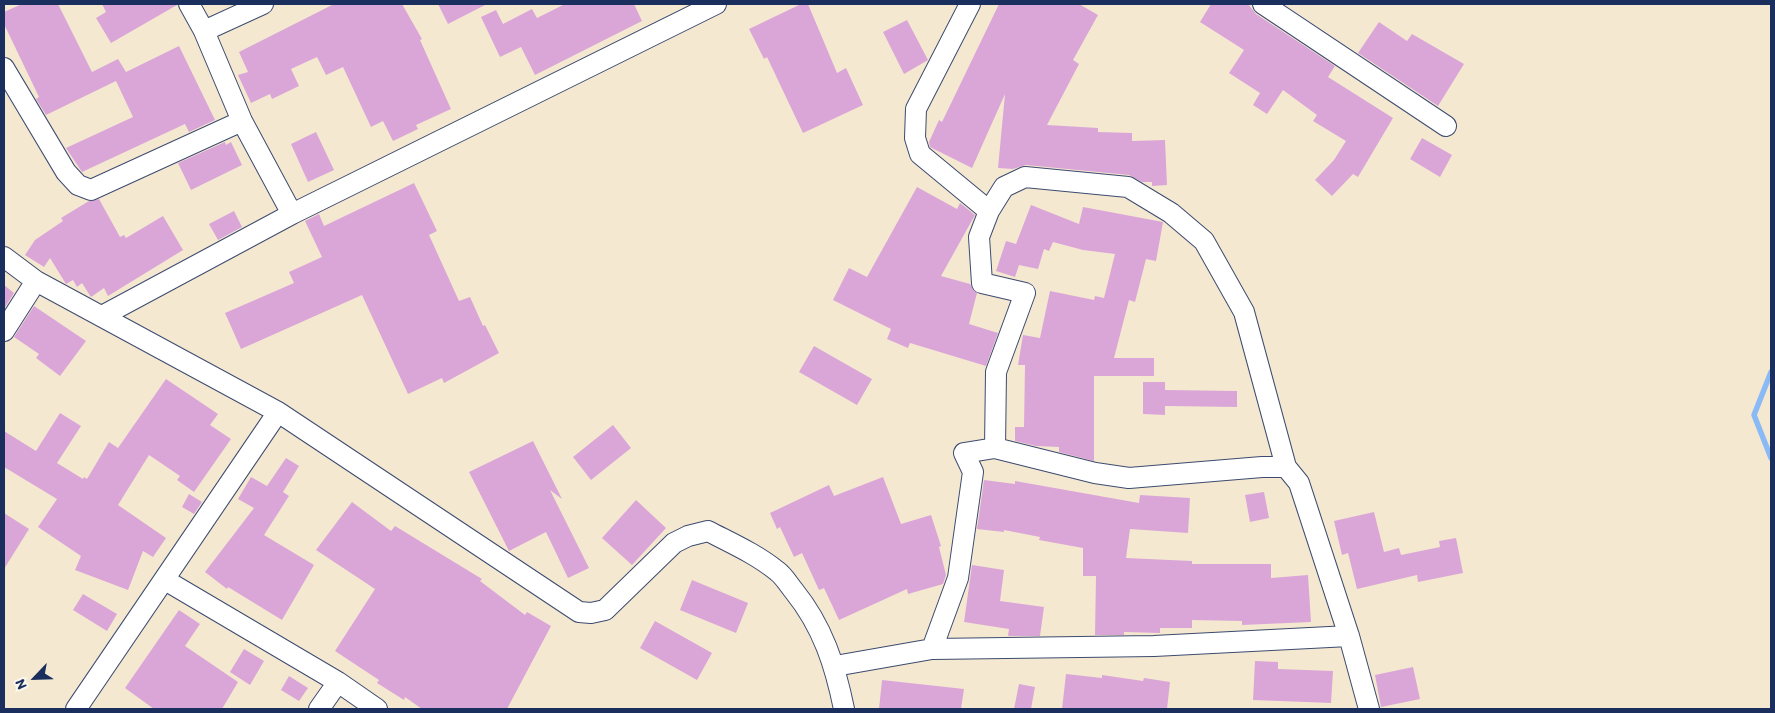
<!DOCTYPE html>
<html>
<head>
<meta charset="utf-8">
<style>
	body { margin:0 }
	#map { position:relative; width:1775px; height:713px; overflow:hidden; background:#f5e8d1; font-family:Itim,sans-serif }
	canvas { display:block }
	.frame { position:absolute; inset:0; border:5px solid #1b2f5e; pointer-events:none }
	.north { position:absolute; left:10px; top:653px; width:50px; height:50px; -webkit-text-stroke:4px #fbf7ec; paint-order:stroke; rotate:246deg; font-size:14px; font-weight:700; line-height:20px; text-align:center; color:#1b2f5e }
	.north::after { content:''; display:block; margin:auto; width:18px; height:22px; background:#1b2f5e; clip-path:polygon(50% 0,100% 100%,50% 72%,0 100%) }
</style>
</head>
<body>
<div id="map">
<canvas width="1775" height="713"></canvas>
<div class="frame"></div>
<div class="north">N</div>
</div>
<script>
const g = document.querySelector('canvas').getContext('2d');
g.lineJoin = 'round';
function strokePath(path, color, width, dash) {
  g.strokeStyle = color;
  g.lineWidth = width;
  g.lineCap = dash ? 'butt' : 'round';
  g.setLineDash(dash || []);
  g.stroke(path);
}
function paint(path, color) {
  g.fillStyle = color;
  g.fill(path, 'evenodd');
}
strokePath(new Path2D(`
	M 1771,372 L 1754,415 L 1771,458`), '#8abaf5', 5.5);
paint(new Path2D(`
	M 22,4 L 58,4 L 92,72 L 118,59 L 126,72 L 179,46 L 215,120 L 189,132 L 185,124 L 82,172 L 66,148 L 133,117 L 116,81 L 46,115 L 36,99 L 39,97 L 4,24 L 4,12 Z
	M 102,4 L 177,4 L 177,5 L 111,43 L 96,18 L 106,12 Z
	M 334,4 L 402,4 L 422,39 L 420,40 L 451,109 L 416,125 L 418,129 L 393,141 L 383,121 L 371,127 L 343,67 L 326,75 L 317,57 L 291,69 L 299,86 L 272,99 L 270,94 L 251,103 L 238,75 L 248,72 L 239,52 Z
	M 438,4 L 487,4 L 448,24 Z
	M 565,4 L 634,4 L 642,21 L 535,75 L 521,47 L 500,57 L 481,17 L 496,10 L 503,24 L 532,9 L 537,18 Z
	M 801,4 L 808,4 L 837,73 L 846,68 L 863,105 L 803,133 L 767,57 L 764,59 L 749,29 Z
	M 999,4 L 1079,4 L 1098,15 L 1073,60 L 1079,64 L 1047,125 L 1098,128 L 1098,132 L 1132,133 L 1132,141 L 1165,140 L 1167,185 L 1152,186 L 1152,182 L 1142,182 L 1129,175 L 1026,165 L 1013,169 L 998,168 L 1005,94 L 972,168 L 930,147 L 929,142 L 939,120 L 942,122 Z
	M 1211,4 L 1248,4 L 1256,14 L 1335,66 L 1328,77 L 1393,118 L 1358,177 L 1353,174 L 1332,196 L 1315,180 L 1334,160 L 1346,141 L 1313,121 L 1317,115 L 1283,90 L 1267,114 L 1253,105 L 1260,93 L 1229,73 L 1244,50 L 1200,22 Z
	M 907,20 L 928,60 L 904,74 L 883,32 Z
	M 1379,22 L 1407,41 L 1412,34 L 1464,64 L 1438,106 L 1358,53 Z
	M 316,132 L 334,170 L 308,182 L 291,144 Z
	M 1422,138 L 1452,155 L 1440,177 L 1410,159 Z
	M 225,142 L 226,145 L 231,142 L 242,165 L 191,190 L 178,163 Z
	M 414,183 L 437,231 L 429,235 L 459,301 L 470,297 L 483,326 L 485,325 L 499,353 L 444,383 L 442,378 L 408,394 L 362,295 L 241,349 L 225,313 L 294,283 L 289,272 L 322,257 L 305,221 L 319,214 L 324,226 Z
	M 917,187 L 957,209 L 960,203 L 975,215 L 941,276 L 970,284 L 977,293 L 969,324 L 998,333 L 986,366 L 910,343 L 908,348 L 887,339 L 891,329 L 833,300 L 849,268 L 867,277 Z
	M 99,199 L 120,237 L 124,235 L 126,238 L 163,216 L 183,250 L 108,296 L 104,288 L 91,297 L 82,283 L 77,287 L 73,280 L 66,284 L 50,258 L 44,267 L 25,255 L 35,240 L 63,221 L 61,218 L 89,201 Z
	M 1031,205 L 1079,224 L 1083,207 L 1163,222 L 1156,261 L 1146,259 L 1135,302 L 1129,300 L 1114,358 L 1154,358 L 1154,376 L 1094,376 L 1094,461 L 1059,452 L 1059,447 L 1036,446 L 1015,441 L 1015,427 L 1024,427 L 1025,365 L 1018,365 L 1023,335 L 1040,338 L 1050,291 L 1094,300 L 1095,296 L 1104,298 L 1115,254 L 1083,250 L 1053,242 L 1049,251 L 1044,249 L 1038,269 L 1019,265 L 1015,277 L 996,271 L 1006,241 L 1016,244 Z
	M 234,211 L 242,227 L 218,240 L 209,224 Z
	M 4,285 L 14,293 L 4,309 Z
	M 34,306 L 86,341 L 60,376 L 36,358 L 39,354 L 14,337 Z
	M 814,346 L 872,379 L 857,405 L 799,372 Z
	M 166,379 L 218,414 L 210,425 L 231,439 L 194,492 L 177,480 L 180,476 L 149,455 L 118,505 L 166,538 L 153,557 L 143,551 L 128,590 L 75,570 L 81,556 L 38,527 L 57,499 L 4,467 L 4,431 L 36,451 L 60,413 L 81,426 L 57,463 L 83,479 L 84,477 L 87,479 L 109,442 L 118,448 Z
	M 1143,382 L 1165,382 L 1165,390 L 1237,391 L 1237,407 L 1165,406 L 1165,415 L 1143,414 Z
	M 613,425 L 631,448 L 591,480 L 573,457 Z
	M 533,441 L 562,499 L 550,490 L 589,568 L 568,578 L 546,532 L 509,551 L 469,472 Z
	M 286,458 L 299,466 L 283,492 L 289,496 L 264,535 L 314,565 L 282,620 L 228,587 L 227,589 L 205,572 L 254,508 L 238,499 L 251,477 L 267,486 Z
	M 883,477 L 901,524 L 931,515 L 941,546 L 939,547 L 946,575 L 943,584 L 908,594 L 907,589 L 839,620 L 824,588 L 819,590 L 802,553 L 794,557 L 780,527 L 777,529 L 770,513 L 829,485 L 834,496 Z
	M 984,480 L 1015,484 L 1015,481 L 1139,503 L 1140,495 L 1190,498 L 1188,533 L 1130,529 L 1126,558 L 1192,561 L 1192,564 L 1271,564 L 1271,578 L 1308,575 L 1311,622 L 1242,625 L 1242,621 L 1192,620 L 1192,628 L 1160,628 L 1160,633 L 1124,632 L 1124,635 L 1095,635 L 1096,576 L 1083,576 L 1083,548 L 1039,540 L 1040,537 L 1004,530 L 1004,532 L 977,529 Z
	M 1264,492 L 1269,518 L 1250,522 L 1245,495 Z
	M 189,494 L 202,502 L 194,514 L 182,507 Z
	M 636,500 L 666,528 L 632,565 L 602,538 Z
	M 352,502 L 391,531 L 395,526 L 482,579 L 480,581 L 525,615 L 527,612 L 551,626 L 507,709 L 422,709 L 405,697 L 404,700 L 377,683 L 379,680 L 335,651 L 375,589 L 316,550 Z
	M 1374,512 L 1384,552 L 1399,548 L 1401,555 L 1440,547 L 1439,541 L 1456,538 L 1463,573 L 1418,582 L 1417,575 L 1357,589 L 1348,553 L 1342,555 L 1334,521 Z
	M 4,513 L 29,529 L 4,569 Z
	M 972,565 L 1004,570 L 1000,601 L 1044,607 L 1040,636 L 1008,636 L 1009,629 L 964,622 Z
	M 692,580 L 748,603 L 736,633 L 680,610 Z
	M 83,594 L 117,614 L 107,631 L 73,610 Z
	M 179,610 L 200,624 L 185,646 L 238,682 L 222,709 L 154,709 L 125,688 Z
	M 655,621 L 712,653 L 697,680 L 640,648 Z
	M 244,649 L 264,661 L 250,685 L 230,672 Z
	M 1255,661 L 1278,662 L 1278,669 L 1333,671 L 1331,703 L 1253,700 Z
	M 1413,667 L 1420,699 L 1381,707 L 1375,675 Z
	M 1066,674 L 1102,678 L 1102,675 L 1143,681 L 1144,678 L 1170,682 L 1167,709 L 1062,709 Z
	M 289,676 L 308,688 L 299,701 L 281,690 Z
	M 882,680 L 964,689 L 961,709 L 879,709 Z
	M 1019,684 L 1035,687 L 1031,709 L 1014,709 Z`), '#daa6d8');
const street = new Path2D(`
	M 189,4 L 204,31 L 242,121 L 292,214
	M 970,4 L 916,109 L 915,138 L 920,154 L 989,211
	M 1263,4 L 1446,126
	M 204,31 L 263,4
	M 4,68 L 66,172 L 78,185 L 91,190 L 242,121
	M 4,257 L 36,281 L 278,412 L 579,612 L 591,613 L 605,610 L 674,543 L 688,536 L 708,531 C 731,543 756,554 777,571 C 784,576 789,585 794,591 C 823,627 835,665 844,709
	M 102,316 L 292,214 L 716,4
	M 4,331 L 36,281
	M 995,448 L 996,372 L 1025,293 L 982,283 L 979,237 L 989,211 L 1004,187 L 1025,177 L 1128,187 L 1171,213 L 1204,241 L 1244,312 L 1286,467 L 1299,483 L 1349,636 L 1369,709
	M 165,580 L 338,682 L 377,709
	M 932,649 L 958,578 L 973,472 L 964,453 L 995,448 L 1095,473 L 1129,478 L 1262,467 L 1286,467
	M 835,666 L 932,649 L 1154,646 L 1349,636
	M 76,709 L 278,412
	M 319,709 L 338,682`);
strokePath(street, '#3c4b6f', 22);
strokePath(street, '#fff', 20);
</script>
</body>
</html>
